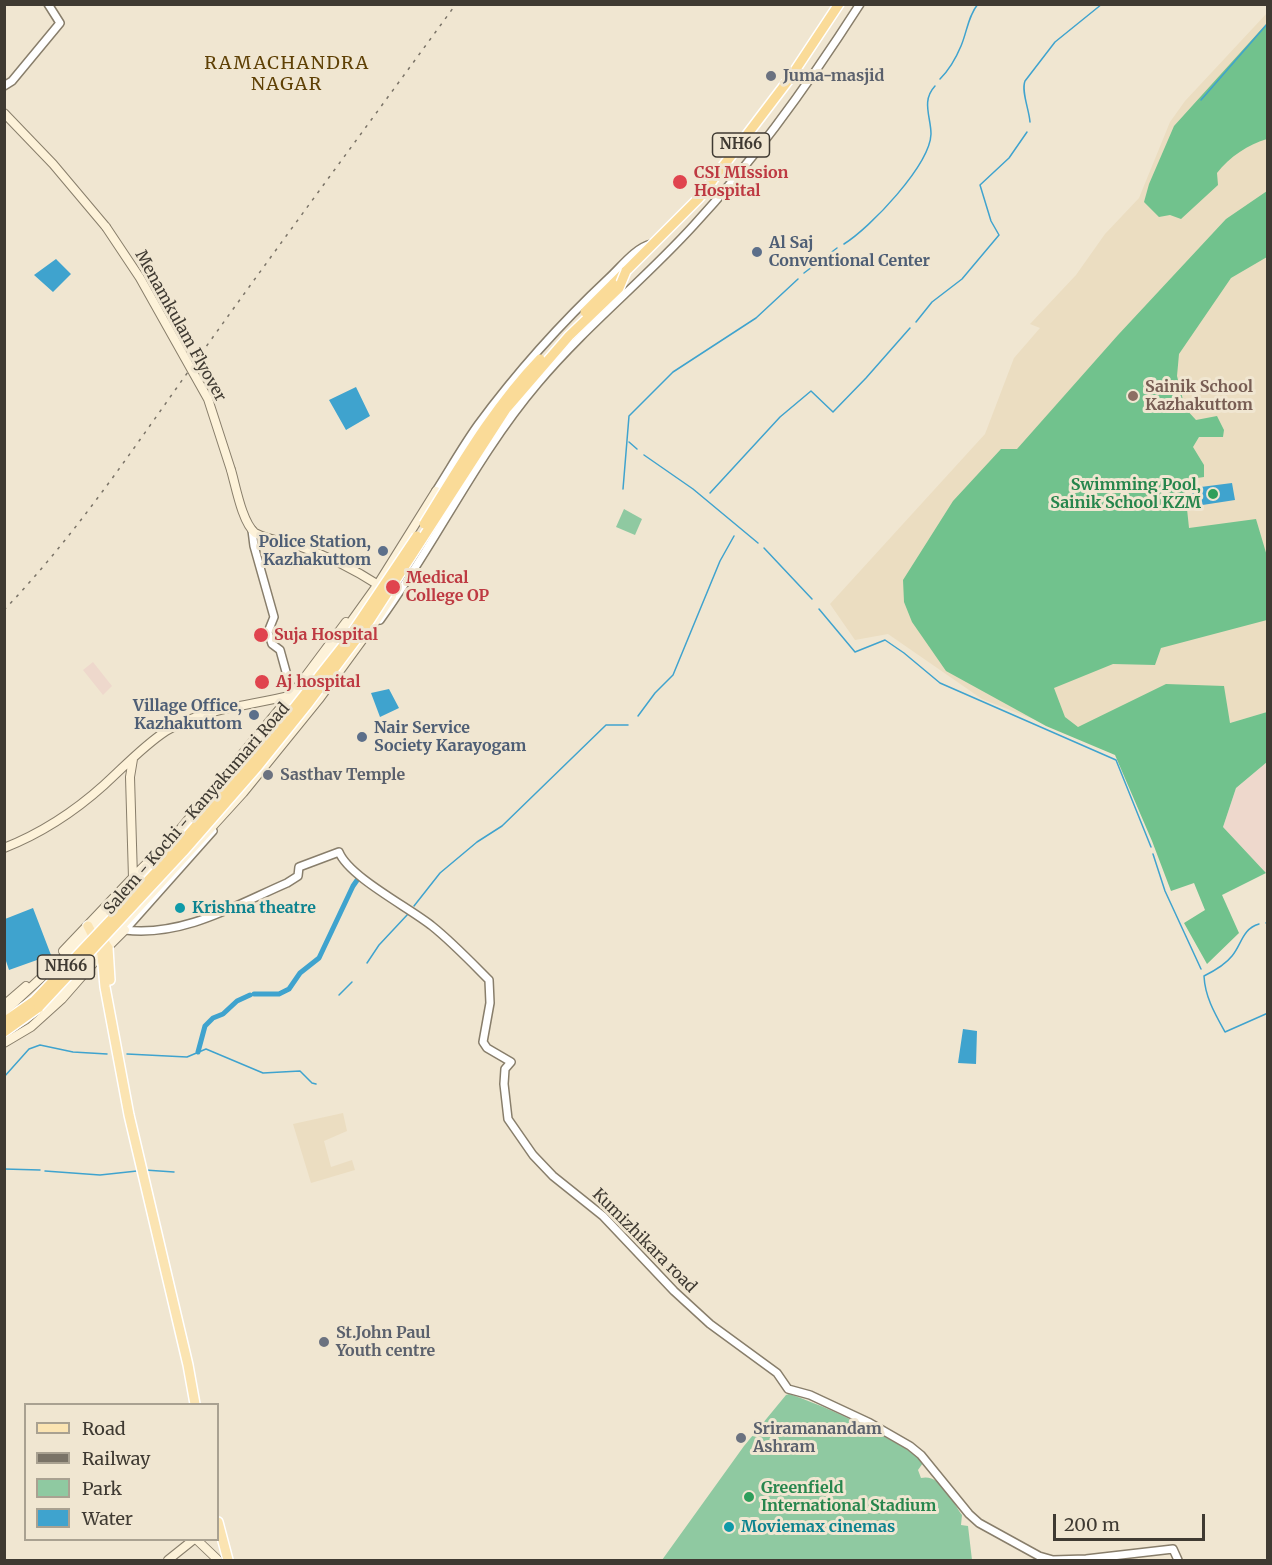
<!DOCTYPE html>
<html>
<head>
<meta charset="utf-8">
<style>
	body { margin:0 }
	#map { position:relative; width:1272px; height:1565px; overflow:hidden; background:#f0e6d1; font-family:Merriweather,serif }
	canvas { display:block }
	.frame { position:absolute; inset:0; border:6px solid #3f3a32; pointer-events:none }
	.legend { position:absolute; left:24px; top:1403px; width:195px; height:138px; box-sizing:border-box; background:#f0e6d1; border:2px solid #a9a191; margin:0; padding:8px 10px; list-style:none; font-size:18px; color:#3f3a32 }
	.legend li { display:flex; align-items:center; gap:12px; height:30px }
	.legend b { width:30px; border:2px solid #a9a191 }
	.scale { position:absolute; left:1053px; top:1514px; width:152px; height:27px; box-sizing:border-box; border:3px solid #3f3a32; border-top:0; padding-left:8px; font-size:18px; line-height:21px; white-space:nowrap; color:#3f3a32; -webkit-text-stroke:4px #f0e6d1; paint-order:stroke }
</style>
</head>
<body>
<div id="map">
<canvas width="1272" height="1565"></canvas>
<div class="frame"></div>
<ul class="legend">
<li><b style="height:8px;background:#fbe4b2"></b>Road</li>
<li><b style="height:8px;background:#7a7367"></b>Railway</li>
<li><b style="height:16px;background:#8fc9a1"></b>Park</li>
<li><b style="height:16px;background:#3fa3ce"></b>Water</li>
</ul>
<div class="scale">200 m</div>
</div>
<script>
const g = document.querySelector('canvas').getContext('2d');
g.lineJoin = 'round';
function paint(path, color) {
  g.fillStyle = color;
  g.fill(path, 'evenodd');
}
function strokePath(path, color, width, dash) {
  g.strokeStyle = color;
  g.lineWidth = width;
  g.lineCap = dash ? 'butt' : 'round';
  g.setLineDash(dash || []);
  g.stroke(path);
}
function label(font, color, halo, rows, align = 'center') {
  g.font = font + ' Merriweather,serif';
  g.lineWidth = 6;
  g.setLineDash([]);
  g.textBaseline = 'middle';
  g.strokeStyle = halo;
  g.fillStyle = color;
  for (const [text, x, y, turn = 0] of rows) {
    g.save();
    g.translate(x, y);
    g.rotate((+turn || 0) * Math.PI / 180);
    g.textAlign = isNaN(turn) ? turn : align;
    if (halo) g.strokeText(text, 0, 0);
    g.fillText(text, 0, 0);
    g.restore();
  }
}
paint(new Path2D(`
	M 93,662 L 112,686 L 103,695 L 83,670 Z
	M 1267,762 L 1267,874 L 1223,827 L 1236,788 Z`), '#eed8cc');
paint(new Path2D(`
	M 1267,13 L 1267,712 L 1230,723 L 1066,732 L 982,699 L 888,634 L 855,640 L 830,604 L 985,434 L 1014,358 L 1040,328 L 1030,324 L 1076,275 L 1105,234 L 1139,198 L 1170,122 L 1185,101 Z
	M 343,1113 L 347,1131 L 324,1141 L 331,1167 L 352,1160 L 355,1170 L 311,1183 L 293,1124 Z`), '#ebddc1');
paint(new Path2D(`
	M 624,509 L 642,519 L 635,535 L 616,527 Z
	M 789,1394 C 819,1404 844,1416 872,1430 C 890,1440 909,1448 923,1463 L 918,1470 L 921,1478 C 940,1473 952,1501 962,1515 L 961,1525 L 968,1526 L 972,1560 L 662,1560 L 744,1446 L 786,1395 Z`), '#8fc9a1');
paint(new Path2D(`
	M 1267,23 L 1267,139 C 1249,144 1229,157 1217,173 L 1218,185 L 1181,219 L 1170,215 L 1159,217 L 1144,202 L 1149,184 L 1174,126 Z
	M 1267,191 L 1267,257 L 1231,278 L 1179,354 L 1177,376 L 1185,408 L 1196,420 L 1217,416 L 1224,430 L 1223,437 L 1199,437 L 1193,447 L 1204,465 L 1204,477 L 1184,480 L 1189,528 L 1256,519 L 1267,556 L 1267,620 L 1161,648 L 1155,665 L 1113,664 L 1054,688 L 1065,717 L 1078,727 L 1166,684 L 1224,686 L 1230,723 L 1267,712 L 1267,762 L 1236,788 L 1223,827 L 1266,873 L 1222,895 L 1239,933 L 1207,964 L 1184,923 L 1205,910 L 1194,883 L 1171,891 L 1152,841 L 1115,755 L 1046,726 L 946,671 L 912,622 L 904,602 L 903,580 L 953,501 L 1001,449 L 1017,449 L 1118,335 L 1226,219 Z`), '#71c28d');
paint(new Path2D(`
	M 56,259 L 71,274 L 53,292 L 34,275 Z
	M 356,387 L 370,416 L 346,430 L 329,400 Z
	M 1232,483 L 1235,500 L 1196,506 L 1192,496 L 1193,488 Z
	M 389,689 L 399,708 L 380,717 L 371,693 Z
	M 33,908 L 51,955 L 9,970 L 5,958 L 5,919 Z
	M 963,1029 L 977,1031 L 976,1064 L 958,1063 Z`), '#3fa3ce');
strokePath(new Path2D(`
	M 940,79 C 949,70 956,58 961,46 C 967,32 968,16 978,4
	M 1201,100 L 1268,23
	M 1030,122 C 1029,109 1021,91 1025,81 L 1055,42 L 1102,4
	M 844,244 C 870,228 930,165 931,134 C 931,117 921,101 935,86
	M 804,273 L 837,248
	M 916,322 L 932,302 L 962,279 L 999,235 L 991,221 L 980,185 L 1009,158 L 1027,132
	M 629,442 L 637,449
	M 644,455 L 693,489 L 758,543
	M 623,489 L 629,416 L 673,372 L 756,318 L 798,279
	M 710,493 L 780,417 L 811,391 L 833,412 L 866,378 L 910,328
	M 764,548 L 812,599
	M 819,609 L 855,652 L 885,640 L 904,653 L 940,683 L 1116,760 L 1151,847
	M 638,716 L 655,693 L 673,675 L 720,561 L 734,536
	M 1153,854 L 1165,891 L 1201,969
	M 414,906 L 440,873 L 477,842 L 502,826 L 606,725 L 628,725
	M 1266,923 L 1268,922
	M 1259,924 C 1242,929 1242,944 1232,956 C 1225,965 1214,971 1204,976 C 1205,997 1215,1014 1225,1032 L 1268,1013
	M 367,963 L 379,945 L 408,914
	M 339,995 L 352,982
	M 127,1054 L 187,1057 L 206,1049 L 263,1073 L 300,1071 L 312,1083 L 316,1084
	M 4,1077 L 29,1049 L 40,1045 L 73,1052 L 107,1054
	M 4,1169 L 40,1170
	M 145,1170 L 174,1172
	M 45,1171 L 100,1175 L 137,1171`), '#3fa3ce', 1.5);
strokePath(new Path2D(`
	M 254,994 L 279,994 L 289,989 L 300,973 L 319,958 L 353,886 L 360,876
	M 198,1052 L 205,1026 L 213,1018 L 223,1014 L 237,1001 L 250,995`), '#3fa3ce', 5);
const tertiary = new Path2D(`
	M 4,86 L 12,81 L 60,23 L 48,4
	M 436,491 C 450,469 463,446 478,425 C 517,372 561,323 609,278 C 621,267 635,248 651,244
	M 252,530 L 254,546 L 274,617 L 268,632 L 272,644 L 280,650 L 293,697
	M 380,620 C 436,543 476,456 538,383 C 586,326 644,280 694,225 C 757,157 810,82 860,4
	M 121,926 L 125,930 C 183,937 236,905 287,883 L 298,876 L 299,867 L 339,852 C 349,877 410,908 432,926 C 452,942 471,962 489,980 L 490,1003 L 483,1042 L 487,1048 L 511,1062 L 505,1069 L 504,1084 L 508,1119 L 533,1155 L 553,1176 L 603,1216 L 674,1291 L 710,1324 L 777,1373 L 788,1389 L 810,1395 L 870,1423 L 910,1446 L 921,1455 L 969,1514 L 979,1523 L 1039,1556 L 1053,1560 L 1086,1559 L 1173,1549 L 1178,1560
	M 125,930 L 213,831`);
const secondary = new Path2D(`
	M 4,113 L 53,164 L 106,227
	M 231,470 C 236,487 242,522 255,533 C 268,540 282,541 296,545 C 325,555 354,569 380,586
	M 177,833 L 296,689 L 346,622
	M 4,848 C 42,833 74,812 104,785 C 124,767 143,746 166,731 C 203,708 250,706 292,695
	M 133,878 L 130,777 L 133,759
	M 105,950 L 125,930
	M 63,951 L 141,869 L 167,844
	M 91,960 L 243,793 L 320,698 L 374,624 L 392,596
	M 4,1005 L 26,986
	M 43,1010 L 78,974
	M 4,1012 L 91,932 L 161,859 L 249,757 L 297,697 L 378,584 L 436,491
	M 4,1043 L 31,1027 L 62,999 L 97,959
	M 197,1540 L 218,1560
	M 168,1560 L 193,1540`);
const primary = new Path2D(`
	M 88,926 L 102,954 L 105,987 L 129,1115 L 188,1365 L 195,1404
	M 98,933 L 108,948 L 110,980
	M 218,1522 L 228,1560`);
const trunk = new Path2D(`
	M 613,284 L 699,198 L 790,78 L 839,4
	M 4,1022 L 34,1001
	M 4,1032 L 39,1007`);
strokePath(tertiary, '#887e6b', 10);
strokePath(secondary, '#887e6b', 10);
strokePath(primary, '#fff', 12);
strokePath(trunk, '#fff', 12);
strokePath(tertiary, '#fff', 7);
strokePath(secondary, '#fdf2d9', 8);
strokePath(primary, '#fbe4b2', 9);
strokePath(trunk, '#fadb98', 9);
strokePath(new Path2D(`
	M 4,610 C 78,533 136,444 198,358 C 283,239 370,122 456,4`), '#7a7367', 1.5, [3, 6]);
const secondaryBridge = new Path2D(`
	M 106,227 L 140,278 L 208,399 L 231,470`);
const trunkBridge = new Path2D(`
	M 585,312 L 613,284
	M 424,524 C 460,466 493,408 540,359
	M 34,1001 L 157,871 L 253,760 L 343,646 L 417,536
	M 39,1007 L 183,852 L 258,766 L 307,705 L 364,629 L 506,409 L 569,336 L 619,288 L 626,271`);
strokePath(secondaryBridge, '#887e6b', 10, []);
strokePath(trunkBridge, '#fff', 12, []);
strokePath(secondaryBridge, '#fdf2d9', 8);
strokePath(trunkBridge, '#fadb98', 9);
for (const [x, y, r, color] of [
	[771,76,6,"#6b7280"],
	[680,182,8,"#e0444e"],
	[757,252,6,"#5c6f8a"],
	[1133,396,6,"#8d6e63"],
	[1213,494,6,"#2e9e5b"],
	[383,551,6,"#5c6f8a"],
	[393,587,8,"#e0444e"],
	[261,635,8,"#e0444e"],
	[262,682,8,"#e0444e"],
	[254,715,6,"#5c6f8a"],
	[362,737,6,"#5c6f8a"],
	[268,775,6,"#6b7280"],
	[180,908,6,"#0f9aa8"],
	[324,1342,6,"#6b7280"],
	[741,1438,6,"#6b7280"],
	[749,1497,6,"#2e9e5b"],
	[729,1527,6,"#0f9aa8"]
]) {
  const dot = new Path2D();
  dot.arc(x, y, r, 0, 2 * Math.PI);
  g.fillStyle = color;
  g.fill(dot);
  strokePath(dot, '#f0e6d1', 2);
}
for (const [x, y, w] of [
	[741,145,57],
	[66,967,57]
]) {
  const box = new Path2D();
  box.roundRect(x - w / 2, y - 12, w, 24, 4.5);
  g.fillStyle = '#f0e6d1';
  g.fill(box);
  strokePath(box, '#3f3a32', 1.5);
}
label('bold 15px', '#3f3a32', null, [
	["NH66",741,145],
	["NH66",66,967]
]);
label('bold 16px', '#5b616d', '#f0e6d1', [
	["Juma-masjid",783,76],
	["Sasthav Temple",280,775],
	["St.John Paul",336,1333],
	["Youth centre",336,1351],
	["Sriramanandam",753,1429],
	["Ashram",753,1447]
], 'left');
label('bold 16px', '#be3a42', '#f0e6d1', [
	["CSI MIssion",694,173],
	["Hospital",694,191],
	["Medical",406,578],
	["College OP",406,596],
	["Suja Hospital",274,635],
	["Aj hospital",276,682]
], 'left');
label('bold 16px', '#4e5e75', '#f0e6d1', [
	["Al Saj",769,243],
	["Conventional Center",769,261],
	["Police Station,",371,542,"right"],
	["Kazhakuttom",371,560,"right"],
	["Village Office,",242,706,"right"],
	["Kazhakuttom",242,724,"right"],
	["Nair Service",374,728],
	["Society Karayogam",374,746]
], 'left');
label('16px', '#3f3a32', '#f0e6d1', [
	["Menamkulam Flyover",180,326,61],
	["Salem - Kochi - Kanyakumari Road",197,809,-49],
	["Kumizhikara road",644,1241,45]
]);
label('bold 16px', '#785e54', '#f0e6d1', [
	["Sainik School",1145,387],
	["Kazhakuttom",1145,405]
], 'left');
label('bold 16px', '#27864d', '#f0e6d1', [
	["Swimming Pool,",1201,485],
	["Sainik School KZM",1201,503],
	["Greenfield",761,1488,"left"],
	["International Stadium",761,1506,"left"]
], 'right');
label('bold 16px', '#0d838f', '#f0e6d1', [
	["Krishna theatre",192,908],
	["Moviemax cinemas",741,1527]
], 'left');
g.letterSpacing = '1.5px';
label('18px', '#5f4106', '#f0e6d1', [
	["RAMACHANDRA",287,64],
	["NAGAR",287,85]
]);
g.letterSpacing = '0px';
</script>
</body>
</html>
